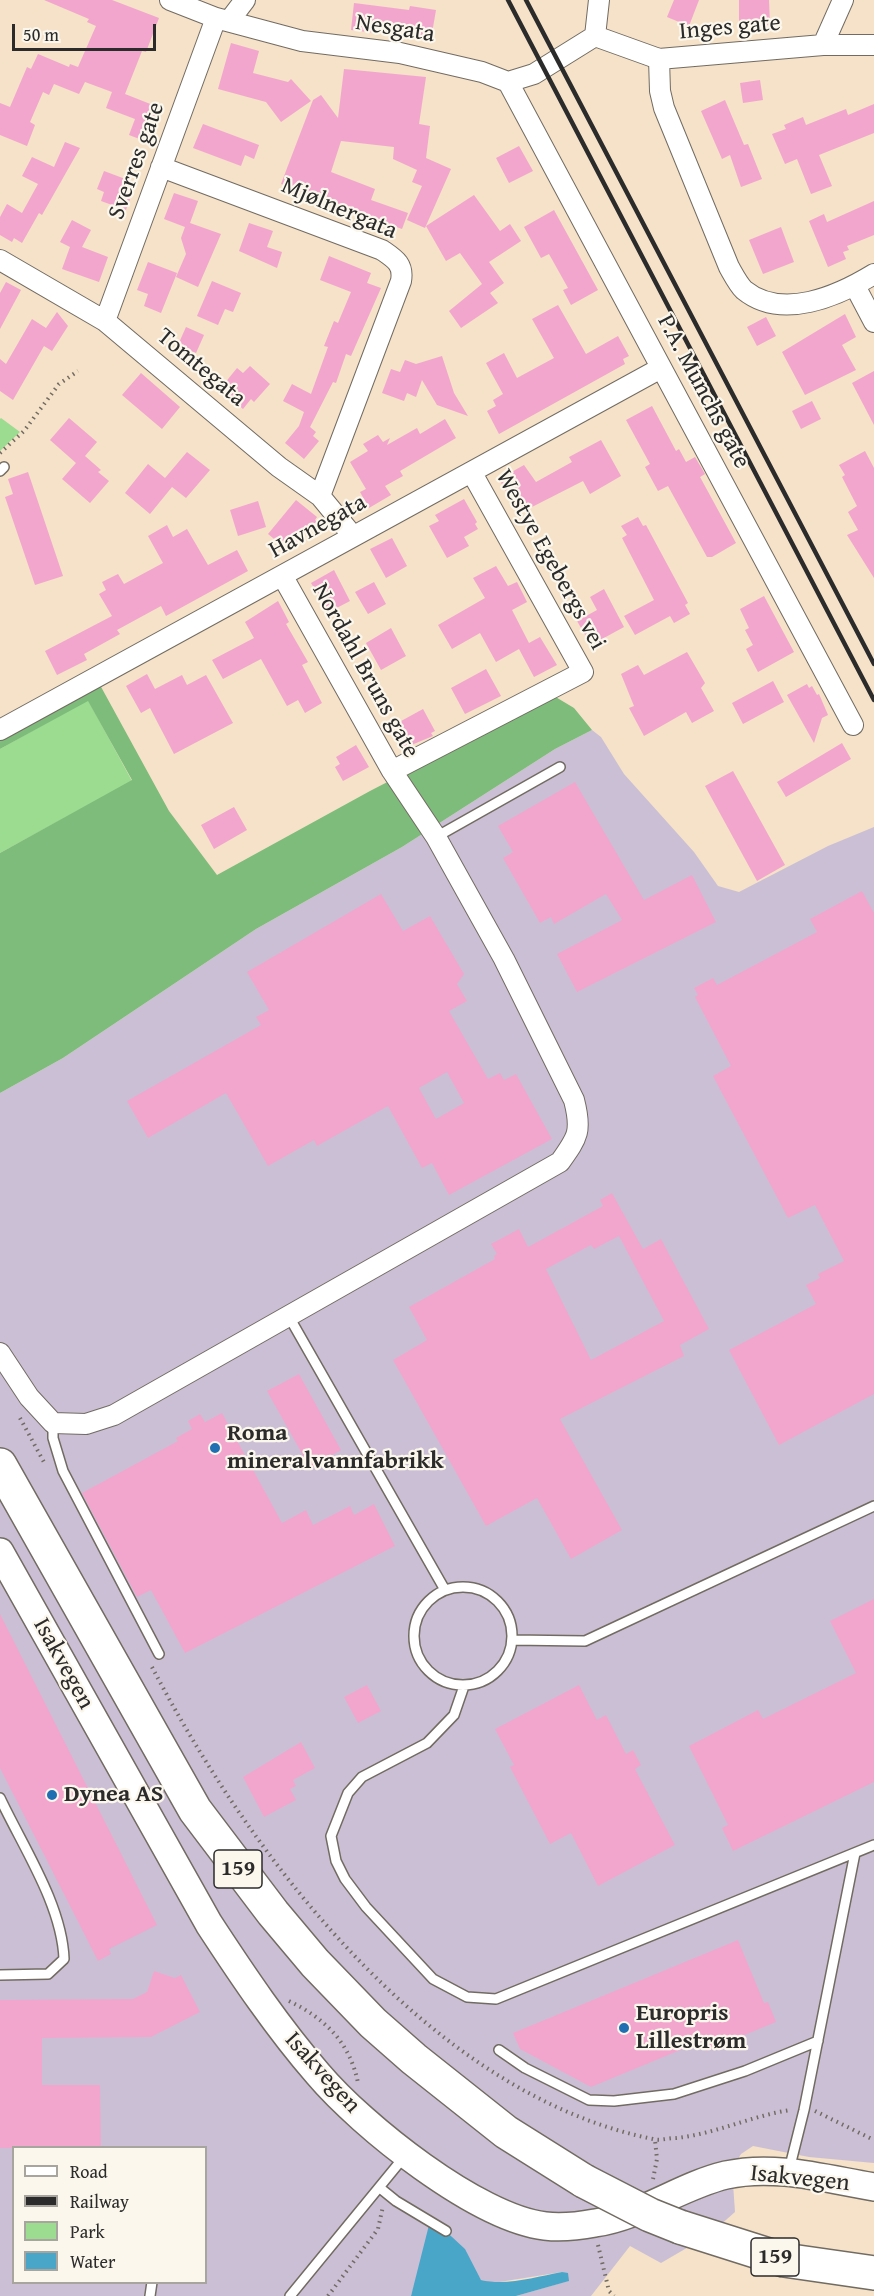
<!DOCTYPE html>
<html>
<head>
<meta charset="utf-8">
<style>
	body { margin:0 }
	#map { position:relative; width:874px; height:2296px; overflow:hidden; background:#f5e2c8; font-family:"Gentium Book Plus",serif }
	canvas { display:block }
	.legend { position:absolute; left:12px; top:2146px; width:195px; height:138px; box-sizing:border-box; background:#fbf7ec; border:2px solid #a8a59f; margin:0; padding:8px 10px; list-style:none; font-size:18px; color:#2b2b2b }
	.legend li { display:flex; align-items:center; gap:12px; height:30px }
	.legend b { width:30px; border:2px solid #a8a59f }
	.scale { position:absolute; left:12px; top:24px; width:144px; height:27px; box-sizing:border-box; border:3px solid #2b2b2b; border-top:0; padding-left:8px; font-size:18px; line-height:21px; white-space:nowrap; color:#2b2b2b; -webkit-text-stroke:4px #fbf7ec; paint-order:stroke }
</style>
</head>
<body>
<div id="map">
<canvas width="874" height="2296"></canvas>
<ul class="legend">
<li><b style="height:8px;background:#fff"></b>Road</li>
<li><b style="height:8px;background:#2b2b2b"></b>Railway</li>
<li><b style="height:16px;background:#9cdc91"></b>Park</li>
<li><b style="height:16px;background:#49a6c8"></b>Water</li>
</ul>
<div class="scale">50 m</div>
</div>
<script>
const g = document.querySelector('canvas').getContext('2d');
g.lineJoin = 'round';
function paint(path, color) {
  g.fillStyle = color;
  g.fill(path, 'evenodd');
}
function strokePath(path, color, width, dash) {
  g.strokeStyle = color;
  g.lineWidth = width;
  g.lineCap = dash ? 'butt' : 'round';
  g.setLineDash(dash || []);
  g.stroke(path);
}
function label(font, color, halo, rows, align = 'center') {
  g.font = font + ' "Gentium Book Plus",serif';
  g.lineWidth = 4.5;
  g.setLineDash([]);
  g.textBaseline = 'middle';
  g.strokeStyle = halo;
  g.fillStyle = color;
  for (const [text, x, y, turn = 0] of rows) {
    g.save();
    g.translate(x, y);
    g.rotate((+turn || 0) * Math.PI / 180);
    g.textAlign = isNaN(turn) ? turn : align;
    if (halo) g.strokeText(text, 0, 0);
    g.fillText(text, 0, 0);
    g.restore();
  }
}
paint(new Path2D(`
	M 592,730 L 601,737 L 624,774 L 694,852 L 718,886 L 739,892 L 828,846 L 874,827 L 874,2163 L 809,2157 L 753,2146 L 741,2154 L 732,2169 L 735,2212 L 709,2235 L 661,2263 L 630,2246 L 591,2296 L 516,2296 L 568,2281 L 562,2272 L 493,2283 L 481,2280 L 476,2273 L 414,2286 L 411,2296 L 0,2296 L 0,1093 L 63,1058 L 256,929 L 402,847 L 555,749 ZM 14,2148 L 206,2148 L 206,2282 L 14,2282 Z`), '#cbbfd5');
paint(new Path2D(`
	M 1,418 L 20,432 L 0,451 L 0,419 Z
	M 88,700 L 132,781 L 0,853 L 0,749 Z`), '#9cdc91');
paint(new Path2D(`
	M 100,685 L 169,811 L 217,875 L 370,791 L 554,696 L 574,708 L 592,730 L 555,749 L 402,847 L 256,929 L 63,1058 L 0,1093 L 0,853 L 132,780 L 88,701 L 0,749 L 0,732 Z`), '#7dbc7b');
paint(new Path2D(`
	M 438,2224 L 465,2249 L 481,2280 C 507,2286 535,2277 562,2272 L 568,2273 L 569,2281 L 516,2296 L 411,2296 L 429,2225 Z`), '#49a6c8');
paint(new Path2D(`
	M 44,0 L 112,0 L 159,18 L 146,52 L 142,51 L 125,94 L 163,109 L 150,143 L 129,135 L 135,119 L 106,108 L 112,92 L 85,82 L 79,94 L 54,84 L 49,95 L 43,92 L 30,122 L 35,125 L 27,146 L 0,135 L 0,103 L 10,107 L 27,67 L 31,69 L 38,54 L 69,67 L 70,64 L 78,67 L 96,26 L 87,22 L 89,19 Z
	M 674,0 L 699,0 L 689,26 L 667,17 Z
	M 739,0 L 769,0 L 770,25 L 739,26 Z
	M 354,3 L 409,10 L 410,6 L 436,10 L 431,39 L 385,31 L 384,34 L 351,30 Z
	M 231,43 L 259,51 L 253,73 L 288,82 L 291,79 L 311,101 L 281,122 L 266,102 L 218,89 Z
	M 344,69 L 426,77 L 419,124 L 430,126 L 426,158 L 451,169 L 425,228 L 407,220 L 422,186 L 412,182 L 417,170 L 393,159 L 394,147 L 341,141 L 331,172 L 375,189 L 371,200 L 408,213 L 402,229 L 281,184 L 313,100 L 321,95 L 338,118 Z
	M 760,80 L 763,100 L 743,103 L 740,83 Z
	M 725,100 L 744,145 L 748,144 L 762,179 L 741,187 L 730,155 L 722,159 L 701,111 Z
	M 874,104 L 874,133 L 819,155 L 832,186 L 811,194 L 797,159 L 785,164 L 772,134 L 786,129 L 784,125 L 803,117 L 806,125 L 846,109 L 848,115 Z
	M 203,124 L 259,145 L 254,159 L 245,155 L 241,166 L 193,148 Z
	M 65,142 L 80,148 L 42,215 L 39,213 L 22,243 L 14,238 L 12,242 L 0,235 L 0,217 L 7,204 L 22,213 L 38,184 L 22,176 L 32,157 L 54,167 Z
	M 519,146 L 533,171 L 509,183 L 496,158 Z
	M 104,171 L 136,183 L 126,210 L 101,201 L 104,192 L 97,189 Z
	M 174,193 L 198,201 L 190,223 L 221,234 L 198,287 L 176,277 L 186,254 L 181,238 L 185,227 L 164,219 Z
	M 474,195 L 500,231 L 510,224 L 521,241 L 489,262 L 504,283 L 490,293 L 498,303 L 461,328 L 449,311 L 482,284 L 460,253 L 446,261 L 426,226 Z
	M 874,201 L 874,235 L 847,246 L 849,250 L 843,252 L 846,259 L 828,267 L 809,221 L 824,214 L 827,222 Z
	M 554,210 L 598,290 L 571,305 L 563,290 L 568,288 L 549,254 L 541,258 L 524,227 Z
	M 72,220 L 91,230 L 82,247 L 108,257 L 99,282 L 62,269 L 70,247 L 60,242 Z
	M 249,223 L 273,231 L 267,247 L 282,252 L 277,268 L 239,251 Z
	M 781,227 L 794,262 L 763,274 L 749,240 Z
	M 329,256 L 371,273 L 367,283 L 381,288 L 351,356 L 346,354 L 336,383 L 333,382 L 310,427 L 316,432 L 313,436 L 319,441 L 304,459 L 285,443 L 299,426 L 304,412 L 283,401 L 292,384 L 311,394 L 328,347 L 324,346 L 334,321 L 338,323 L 351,292 L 320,280 Z
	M 148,262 L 177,273 L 161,313 L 144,306 L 148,294 L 137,290 Z
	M 212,281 L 241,293 L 233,312 L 225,309 L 218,325 L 197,316 Z
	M 6,282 L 21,290 L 0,329 L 0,293 Z
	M 558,305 L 586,354 L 618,336 L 629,356 L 623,359 L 625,364 L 499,434 L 487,411 L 496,406 L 493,400 L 503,394 L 486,363 L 504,353 L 517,378 L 554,358 L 532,319 Z
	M 57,312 L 68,326 L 52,351 L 44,346 L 13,400 L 0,391 L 0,359 L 6,364 L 32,319 L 46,328 Z
	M 845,314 L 856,337 L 842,345 L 856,370 L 805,395 L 782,352 Z
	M 766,317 L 776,336 L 757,346 L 747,327 Z
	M 186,327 L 204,335 L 196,353 L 178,345 Z
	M 442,356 L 454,393 L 468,416 L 437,405 L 422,380 L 416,397 L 407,393 L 404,401 L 382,393 L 391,369 L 400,372 L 405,360 L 416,364 Z
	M 250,366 L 270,384 L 254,402 L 251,399 L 243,409 L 220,389 L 237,368 L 243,373 Z
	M 874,371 L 874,425 L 852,383 Z
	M 141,373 L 180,407 L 162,429 L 122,395 Z
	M 812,401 L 821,419 L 801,429 L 792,411 Z
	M 652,406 L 676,451 L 679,449 L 686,462 L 695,457 L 705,474 L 700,477 L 736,543 L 712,557 L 707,557 L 668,486 L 658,491 L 645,467 L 650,464 L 626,420 Z
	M 69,418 L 97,442 L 85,456 L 101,470 L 98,472 L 109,481 L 90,503 L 62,479 L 76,463 L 50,440 Z
	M 445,419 L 456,438 L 400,471 L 403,476 L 385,486 L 391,495 L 369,508 L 360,492 L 366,489 L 350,462 L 368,451 L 363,444 L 378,435 L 383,442 L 390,438 L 387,445 L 417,428 L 420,434 Z
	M 601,440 L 621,476 L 590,494 L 583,481 L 528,509 L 521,497 L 512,502 L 499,479 L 524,465 L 536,482 L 572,462 L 569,457 Z
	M 865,451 L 874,468 L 874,578 L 847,535 L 858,530 L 848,512 L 857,506 L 842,477 L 845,475 L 839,465 Z
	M 187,452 L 210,470 L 186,498 L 172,487 L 150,514 L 125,493 L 148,464 L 165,478 Z
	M 28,472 L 63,576 L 35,585 L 5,497 L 13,494 L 8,479 Z
	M 464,499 L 477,522 L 475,524 L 478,529 L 464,537 L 469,546 L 447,558 L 429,526 L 439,521 L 435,515 Z
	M 296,500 L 317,517 L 315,520 L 317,522 L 289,551 L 268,534 Z
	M 258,501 L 266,527 L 238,536 L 230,510 Z
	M 638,517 L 643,526 L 646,525 L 688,603 L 685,605 L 690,614 L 674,623 L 670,616 L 635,635 L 624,616 L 654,600 L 622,538 L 627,535 L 621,526 Z
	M 167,525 L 173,537 L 187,529 L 208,565 L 237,550 L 248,571 L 166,616 L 161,606 L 117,630 L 120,634 L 84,654 L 87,660 L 57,675 L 45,651 L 112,616 L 99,594 L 106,590 L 102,582 L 118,574 L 124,584 L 163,563 L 148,536 Z
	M 392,538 L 407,566 L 386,578 L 370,549 Z
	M 496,566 L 508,586 L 517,582 L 527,602 L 512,610 L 529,643 L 540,637 L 557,665 L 534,677 L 519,649 L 496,662 L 480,633 L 452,649 L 438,625 L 485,598 L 473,578 Z
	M 334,570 L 350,601 L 329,612 L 311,583 Z
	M 374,582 L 386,604 L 368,614 L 355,592 Z
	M 604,589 L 624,627 L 591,645 L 577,621 L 597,610 L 590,597 Z
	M 764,596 L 794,652 L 758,672 L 746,649 L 753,645 L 745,630 L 749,628 L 740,609 Z
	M 278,601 L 289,622 L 286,624 L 308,662 L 302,665 L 322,703 L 305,713 L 298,700 L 287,706 L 261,659 L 223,679 L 212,660 L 254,638 L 245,622 Z
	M 391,628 L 406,656 L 381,670 L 366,643 Z
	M 687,652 L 705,683 L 701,688 L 714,711 L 692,723 L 686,712 L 644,736 L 629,708 L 634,706 L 621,674 L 638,665 L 644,675 Z
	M 486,669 L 501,696 L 465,714 L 451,688 Z
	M 147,674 L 155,689 L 182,675 L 187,685 L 206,675 L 233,723 L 174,754 L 150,708 L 141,713 L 126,686 Z
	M 773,681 L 784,702 L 743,724 L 732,703 Z
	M 807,684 L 809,688 L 812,686 L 817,695 L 819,694 L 828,715 L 822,718 L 814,743 L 787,695 Z
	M 423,709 L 435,731 L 431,733 L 433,736 L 404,748 L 392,726 Z
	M 842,743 L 851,759 L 786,797 L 777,782 Z
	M 356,745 L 369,767 L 343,781 L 335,767 L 340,764 L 336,757 Z
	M 733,771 L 785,865 L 757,881 L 705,786 Z
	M 575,782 L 644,900 L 692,875 L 716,922 L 577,992 L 557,954 L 622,920 L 606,894 L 554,924 L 551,917 L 540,923 L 503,858 L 513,852 L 498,826 Z
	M 234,807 L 247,830 L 214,849 L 201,825 Z
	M 862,891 L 874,913 L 874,1394 L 779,1445 L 729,1350 L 816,1304 L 806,1285 L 820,1278 L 818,1274 L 844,1261 L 815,1205 L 788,1218 L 713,1076 L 731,1066 L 695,997 L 698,995 L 694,988 L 713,978 L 717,985 L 817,932 L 810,919 Z
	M 381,894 L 403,931 L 430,916 L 464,974 L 457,984 L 467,1001 L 449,1011 L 488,1079 L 500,1073 L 504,1080 L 516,1074 L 552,1139 L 449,1195 L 432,1163 L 422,1168 L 388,1106 L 317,1146 L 314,1140 L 268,1166 L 226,1093 L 148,1138 L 127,1101 L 261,1025 L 256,1017 L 269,1010 L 247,972 ZM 447,1072 L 464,1103 L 436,1119 L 419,1088 Z
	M 612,1193 L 643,1249 L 661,1239 L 709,1329 L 680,1345 L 684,1356 L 560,1419 L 622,1530 L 571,1559 L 537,1498 L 486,1526 L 393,1360 L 427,1340 L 409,1307 L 495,1259 L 494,1256 L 497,1254 L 491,1244 L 519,1229 L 528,1247 L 603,1206 L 600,1200 ZM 619,1236 L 664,1321 L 591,1360 L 546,1269 L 591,1245 L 594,1249 Z
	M 299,1374 L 341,1450 L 310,1468 L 267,1391 Z
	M 222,1413 L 282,1523 L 306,1510 L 313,1525 L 350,1506 L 354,1515 L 374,1504 L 395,1546 L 185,1653 L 151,1590 L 137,1597 L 82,1493 L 178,1441 L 176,1438 L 192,1429 L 188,1421 L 200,1414 L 205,1422 Z
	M 874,1599 L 874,1782 L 733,1851 L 722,1828 L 728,1825 L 689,1746 L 758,1710 L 763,1719 L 856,1673 L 830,1621 Z
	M 0,1614 L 157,1925 L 109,1949 L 111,1954 L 98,1961 L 0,1768 Z
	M 367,1685 L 381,1711 L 358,1723 L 344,1697 Z
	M 579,1685 L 597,1720 L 606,1715 L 626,1754 L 633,1750 L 641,1765 L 635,1769 L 675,1845 L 598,1886 L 571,1833 L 550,1844 L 510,1767 L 514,1765 L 495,1729 Z
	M 301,1742 L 315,1768 L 293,1780 L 296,1786 L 290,1789 L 296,1800 L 264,1817 L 243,1777 Z
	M 738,1940 L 764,2003 L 768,2002 L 776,2022 L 706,2051 L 702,2041 L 591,2087 L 520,2049 L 513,2033 Z
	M 154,1971 L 175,1978 L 181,1975 L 200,2012 L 151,2037 L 42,2038 L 42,2085 L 100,2085 L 101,2148 L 0,2148 L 0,2000 L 133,1999 L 147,1992 Z`), '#f2a6cd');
const lane = new Path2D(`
	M 0,471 L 4,467
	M 436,837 L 560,767
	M 288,1315 L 445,1590
	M 53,1423 L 53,1438 L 63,1471 L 159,1654
	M414 1636a49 49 0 1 1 98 0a49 49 0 1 1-98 0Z
	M 512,1640 L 585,1641 L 874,1506
	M 464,1686 L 454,1715 L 427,1743 L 362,1777 L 348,1793 L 331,1836 L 336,1861 L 345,1879 L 366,1907 L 433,1979 L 467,1997 L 496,1999 L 874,1845
	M 0,1798 C 23,1847 62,1905 64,1959 L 48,1974 L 0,1975
	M 499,2050 L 525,2068 L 589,2100 L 614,2101 L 674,2094 L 745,2071 L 818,2041
	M 789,2170 L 804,2110 L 855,1853
	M 380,2188 L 396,2201 L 446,2231
	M 150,2296 L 152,2282
	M 290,2296 L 404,2157`);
const street = new Path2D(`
	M 170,0 L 216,18 L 302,41 L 400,53 L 482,72 L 508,82
	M 229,21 L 245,0
	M 595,36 L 659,59 L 823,45 L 874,45
	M 595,36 L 599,0
	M 823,45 L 843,0
	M 659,59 L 660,91 L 664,108 L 729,267 C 733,274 738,284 744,290 C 782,321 838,296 874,274
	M 508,82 L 853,725
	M 508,82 L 534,74 L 595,36
	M 161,167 L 382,250 C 395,259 404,264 401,281 L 320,496
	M 0,260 L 105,321 L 279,467 L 320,496 L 353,536
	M 855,286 L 874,322
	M 105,321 L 216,18
	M 0,730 L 661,368
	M 392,771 L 583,672 L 472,473
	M 0,1353 L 29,1397 L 53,1423 L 86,1424 L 114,1415 L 560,1162 C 578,1137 582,1131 574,1100 L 504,959 L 436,837 L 392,771 L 283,577`);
const secondary = new Path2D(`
	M 0,1552 L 209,1924 C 243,1976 278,2028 318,2074 C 362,2126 477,2218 545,2226 C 561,2228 579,2226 595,2223 C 642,2216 680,2186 726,2175 C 775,2164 826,2179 874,2187`);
const highway = new Path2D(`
	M 0,1465 L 195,1810 L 273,1913 L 315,1963 L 373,2023 L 414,2059 L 506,2132 L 584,2181
	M 680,2227 L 784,2260 L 874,2273`);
strokePath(lane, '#726b62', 12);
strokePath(street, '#726b62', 22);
strokePath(secondary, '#726b62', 30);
strokePath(highway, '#726b62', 36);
strokePath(new Path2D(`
	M 0,453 L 24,431 L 59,384 L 78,371
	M 20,1418 L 45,1464
	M 152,1667 C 251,1857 430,2094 653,2139 C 660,2141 668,2138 676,2138 C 715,2134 751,2116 790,2110
	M 289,2001 C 326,2019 350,2043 358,2083
	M 815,2111 L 874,2140
	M 653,2179 L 657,2159 L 655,2140
	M 598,2245 L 609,2291 L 614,2296
	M 328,2296 L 378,2229 L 383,2206`), '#726b62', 4, [1.5, 4.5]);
strokePath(lane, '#fff', 9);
strokePath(street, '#fff', 20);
strokePath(secondary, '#fff', 27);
strokePath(highway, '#fff', 33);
strokePath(new Path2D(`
	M 508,0 L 874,700
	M 526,0 L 874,664`), '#2b2b2b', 4.5);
const highwayBridge = new Path2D(`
	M 584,2181 L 650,2215 L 680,2227`);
strokePath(highwayBridge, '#726b62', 36, []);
strokePath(highwayBridge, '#fff', 33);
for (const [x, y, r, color] of [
	[215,1448,6,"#1f6fb2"],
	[52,1795,6,"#1f6fb2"],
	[624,2028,6,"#1f6fb2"]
]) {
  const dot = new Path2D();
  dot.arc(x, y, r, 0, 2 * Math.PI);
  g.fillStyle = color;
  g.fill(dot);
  strokePath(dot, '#fbf7ec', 2);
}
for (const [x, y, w] of [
	[238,1869,48],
	[775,2257,48]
]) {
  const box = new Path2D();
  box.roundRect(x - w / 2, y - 19, w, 38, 4.5);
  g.fillStyle = '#fbf7ec';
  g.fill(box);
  strokePath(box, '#2b2b2b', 1.5);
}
label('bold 22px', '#2b2b2b', null, [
	["159",238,1869],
	["159",775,2257]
]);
label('24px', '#2b2b2b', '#fbf7ec', [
	["Inges gate",730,28,-5],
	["Nesgata",395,29,9],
	["Sverres gate",137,161,-70],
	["Mjølnergata",339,209,23],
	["Tomtegata",201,368,40],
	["P.A. Munchs gate",703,392,62],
	["Havnegata",318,527,-29],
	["Westye Egebergs vei",550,560,61],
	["Nordahl Bruns gate",365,671,61],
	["Isakvegen",63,1664,61],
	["Isakvegen",322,2073,48],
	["Isakvegen",800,2179,6]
]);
label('bold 24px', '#2b2b2b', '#fbf7ec', [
	["Roma",227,1434],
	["mineralvannfabrikk",227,1462],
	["Dynea AS",64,1795],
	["Europris",636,2014],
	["Lillestrøm",636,2042]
], 'left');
</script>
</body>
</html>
